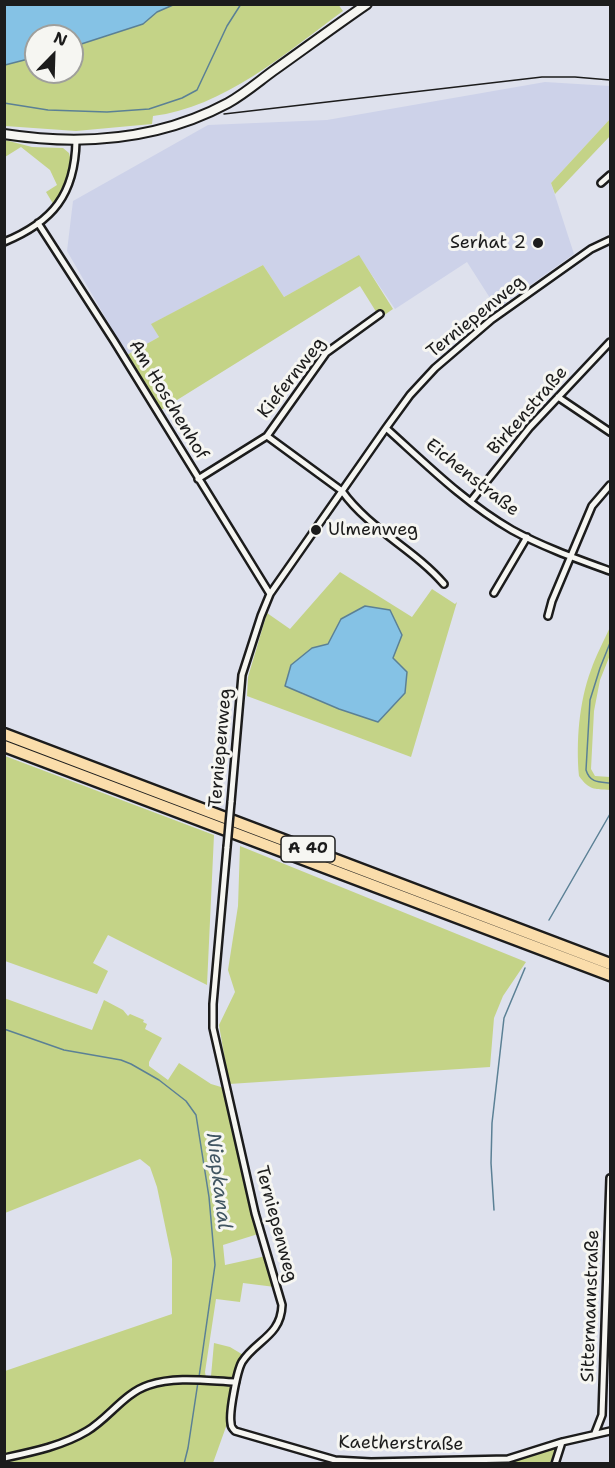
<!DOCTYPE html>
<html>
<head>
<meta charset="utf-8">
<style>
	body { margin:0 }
	#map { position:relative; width:615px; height:1468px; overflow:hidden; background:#dee1ed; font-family:"Shantell Sans",sans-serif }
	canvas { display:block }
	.frame { position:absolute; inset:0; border:6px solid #1c1c1c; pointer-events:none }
	.north { position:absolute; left:24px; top:24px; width:60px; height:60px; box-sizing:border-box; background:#f6f6f2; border:2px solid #9f9f9c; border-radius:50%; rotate:23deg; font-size:16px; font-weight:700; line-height:24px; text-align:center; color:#1c1c1c }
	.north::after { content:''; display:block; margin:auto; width:21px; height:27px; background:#1c1c1c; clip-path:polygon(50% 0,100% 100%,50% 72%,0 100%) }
</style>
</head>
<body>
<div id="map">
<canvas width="615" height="1468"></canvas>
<div class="frame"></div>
<div class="north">N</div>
</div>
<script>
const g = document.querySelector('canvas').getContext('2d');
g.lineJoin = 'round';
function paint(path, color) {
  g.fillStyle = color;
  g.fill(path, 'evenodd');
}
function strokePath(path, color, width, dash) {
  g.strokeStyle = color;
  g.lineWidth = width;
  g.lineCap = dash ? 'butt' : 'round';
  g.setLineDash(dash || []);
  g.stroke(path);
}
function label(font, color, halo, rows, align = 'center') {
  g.font = font + ' "Shantell Sans",sans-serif';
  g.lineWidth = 6;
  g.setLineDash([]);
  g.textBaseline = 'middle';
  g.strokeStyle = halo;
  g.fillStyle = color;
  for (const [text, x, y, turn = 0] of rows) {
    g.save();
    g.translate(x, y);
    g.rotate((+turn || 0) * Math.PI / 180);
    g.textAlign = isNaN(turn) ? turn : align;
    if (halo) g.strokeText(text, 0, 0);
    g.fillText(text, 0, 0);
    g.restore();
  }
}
paint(new Path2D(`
	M 545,82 L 610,86 L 610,119 L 551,183 L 574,254 L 497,309 L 467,262 L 395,309 L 359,256 L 284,297 L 263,265 L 152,324 L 159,337 L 127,355 L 67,251 L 73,201 L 208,125 L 327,120 Z`), '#cdd2e9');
paint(new Path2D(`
	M 338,4 L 343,11 C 287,52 223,108 153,116 L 152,124 L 76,131 L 5,126 L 4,65 L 36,57 L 36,72 L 72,72 L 72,47 L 143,24 L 157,12 L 173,5 Z
	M 610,119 L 610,136 L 555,194 L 551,183 Z
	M 5,140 L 32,147 L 63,148 L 69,153 C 75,171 63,191 55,207 L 46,192 L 57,185 L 50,170 L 21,147 L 5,157 Z
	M 359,255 L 393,309 L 380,318 L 360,286 L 161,410 L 127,355 L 159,337 L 151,324 L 263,265 L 284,297 Z
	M 340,572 L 412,617 L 432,589 L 455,604 L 457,602 L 411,757 L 247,696 L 248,677 L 267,613 L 290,629 ZM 365,606 L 392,658 L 407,672 L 405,693 L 378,722 L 302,694 L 312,648 L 328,644 L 341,619 Z
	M 610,627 L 610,655 L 600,680 L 594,711 L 591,769 L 595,776 L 610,777 L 610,790 C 594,789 589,790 579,776 C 576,742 579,702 591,670 C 596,655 604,641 610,627 Z
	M 5,756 L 214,835 L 207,985 L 108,935 L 93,963 L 108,971 L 97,994 L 5,961 Z
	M 240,846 L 526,962 L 503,996 L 494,1018 L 490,1067 L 229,1084 L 219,1025 L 235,992 L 228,970 L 238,906 Z
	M 4,998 L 92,1030 L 104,1000 L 123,1010 L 128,1016 L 130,1014 L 144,1020 L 143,1022 L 147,1024 L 145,1029 L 162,1038 L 149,1062 L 149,1066 L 168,1080 L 179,1063 L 211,1084 L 221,1087 L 227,1094 L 258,1234 L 223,1245 L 225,1265 L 266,1256 L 275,1287 L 243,1283 L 240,1302 L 216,1299 L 205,1372 L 206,1378 C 164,1377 146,1379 113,1407 C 102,1416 92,1426 80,1433 C 57,1445 30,1449 5,1455 L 5,1371 L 172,1314 L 172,1259 L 157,1187 L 150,1167 L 140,1159 L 5,1213 Z
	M 214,1343 L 230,1347 L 245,1356 L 233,1378 L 213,1378 L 211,1376 Z
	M 170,1383 L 229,1384 L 233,1387 L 227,1424 L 213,1463 L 5,1464 L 4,1461 C 34,1454 67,1449 93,1431 C 112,1417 126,1397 148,1388 C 155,1385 163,1384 170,1383 Z
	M 557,1447 L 551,1463 L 417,1464 L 495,1462 L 513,1460 Z`), '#c4d387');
const water = new Path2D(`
	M 7,5 L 7,4 L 173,5 L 157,12 L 143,24 L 72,47 L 72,36 L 36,36 L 36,57 L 5,65 L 4,5 Z
	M 365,606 L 390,610 L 402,635 L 393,658 L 407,672 L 405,693 L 378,722 L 339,709 L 285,686 L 291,665 L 312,648 L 328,644 L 341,619 Z`);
paint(water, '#85c2e5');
strokePath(water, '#5b8095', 1.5);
strokePath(new Path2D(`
	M 4,103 L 48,110 L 107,112 L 149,109 L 182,98 L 197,90 L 227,26 L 241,4
	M 610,643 L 600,668 L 590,700 L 586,770 C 590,783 599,782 610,783
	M 549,920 L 610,814
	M 4,1029 L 64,1050 L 121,1060 L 131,1064 L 159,1080 L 186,1101 L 196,1115 L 209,1197 L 215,1265 L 199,1377
	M 494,1210 L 491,1163 L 492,1123 L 504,1018 L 525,968
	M 184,1464 L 188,1448 L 198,1382`), '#5b8095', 1.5);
const street = new Path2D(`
	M 601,183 L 610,175
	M 38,223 L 114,341 L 270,594
	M 4,242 C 53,222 75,194 76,141
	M 558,397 L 610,432
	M 386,428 C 426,464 465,503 512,530 C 543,547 577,559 610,571
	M 267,436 L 342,491 C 369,529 414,549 444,584
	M 198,479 L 267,436 L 326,353 L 380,314
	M 471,501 L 530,427 L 610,342
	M 494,593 L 527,537
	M 548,616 L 552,601 L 592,506 L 610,485
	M 231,802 L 242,675 L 261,616 L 270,594 L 386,428 L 410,395 L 435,368 L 491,320 L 591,249 L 610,240
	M 227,847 L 213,1004 L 213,1028 L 255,1213 L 282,1305 C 281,1336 256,1340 242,1362 C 237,1371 229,1412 231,1423 C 231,1428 232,1427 235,1431 L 335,1460 L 371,1462 L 508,1459 L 562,1442 L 610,1431
	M 595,1433 L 602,1415 L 610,1178
	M 4,1458 C 32,1452 62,1446 87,1431 C 109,1418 124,1393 149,1385 C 176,1376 208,1381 236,1382
	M 555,1464 L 562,1442`);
const secondary = new Path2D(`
	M 4,134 C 81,146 159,140 228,103 C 244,94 258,82 273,71 C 304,49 335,26 367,4`);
const highway = new Path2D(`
	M 4,734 L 610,964
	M 4,746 L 610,975`);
strokePath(street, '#1c1c1c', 10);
strokePath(secondary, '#1c1c1c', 12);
strokePath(highway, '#1c1c1c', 15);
strokePath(street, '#f6f6f2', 5);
strokePath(secondary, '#f6f6f2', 8);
strokePath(highway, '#faddab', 10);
strokePath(new Path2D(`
	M 224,114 L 542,77 L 575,77 L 610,80`), '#1c1c1c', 1.5);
const streetBridge = new Path2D(`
	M 227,847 L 231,802`);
strokePath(streetBridge, '#1c1c1c', 10, []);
strokePath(streetBridge, '#f6f6f2', 5);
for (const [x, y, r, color] of [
	[538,243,6,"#1c1c1c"],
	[316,530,6,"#1c1c1c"]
]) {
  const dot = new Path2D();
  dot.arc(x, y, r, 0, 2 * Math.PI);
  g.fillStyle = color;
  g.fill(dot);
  strokePath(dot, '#f6f6f2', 2);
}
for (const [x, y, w] of [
	[308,849,54]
]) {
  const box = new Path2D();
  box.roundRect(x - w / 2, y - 13, w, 26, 4.5);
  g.fillStyle = '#f6f6f2';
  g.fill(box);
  strokePath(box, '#1c1c1c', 1.5);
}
label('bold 16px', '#1c1c1c', null, [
	["A 40",308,849]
]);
label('18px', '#1c1c1c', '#f6f6f2', [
	["Serhat 2",526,243],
	["Ulmenweg",328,530,"left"]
], 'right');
label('18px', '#1c1c1c', '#f6f6f2', [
	["Terniepenweg",476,317,-39],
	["Kiefernweg",292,378,-52],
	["Am Hoschenhof",168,400,59],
	["Birkenstraße",528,411,-49],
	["Eichenstraße",472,478,38],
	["Terniepenweg",221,748,-85],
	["Terniepenweg",276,1224,75],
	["Sittermannstraße",591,1306,-88],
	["Kaetherstraße",401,1444,1]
]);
label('italic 20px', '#415662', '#f6f6f2', [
	["Niepkanal",218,1181,83]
]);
</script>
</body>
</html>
